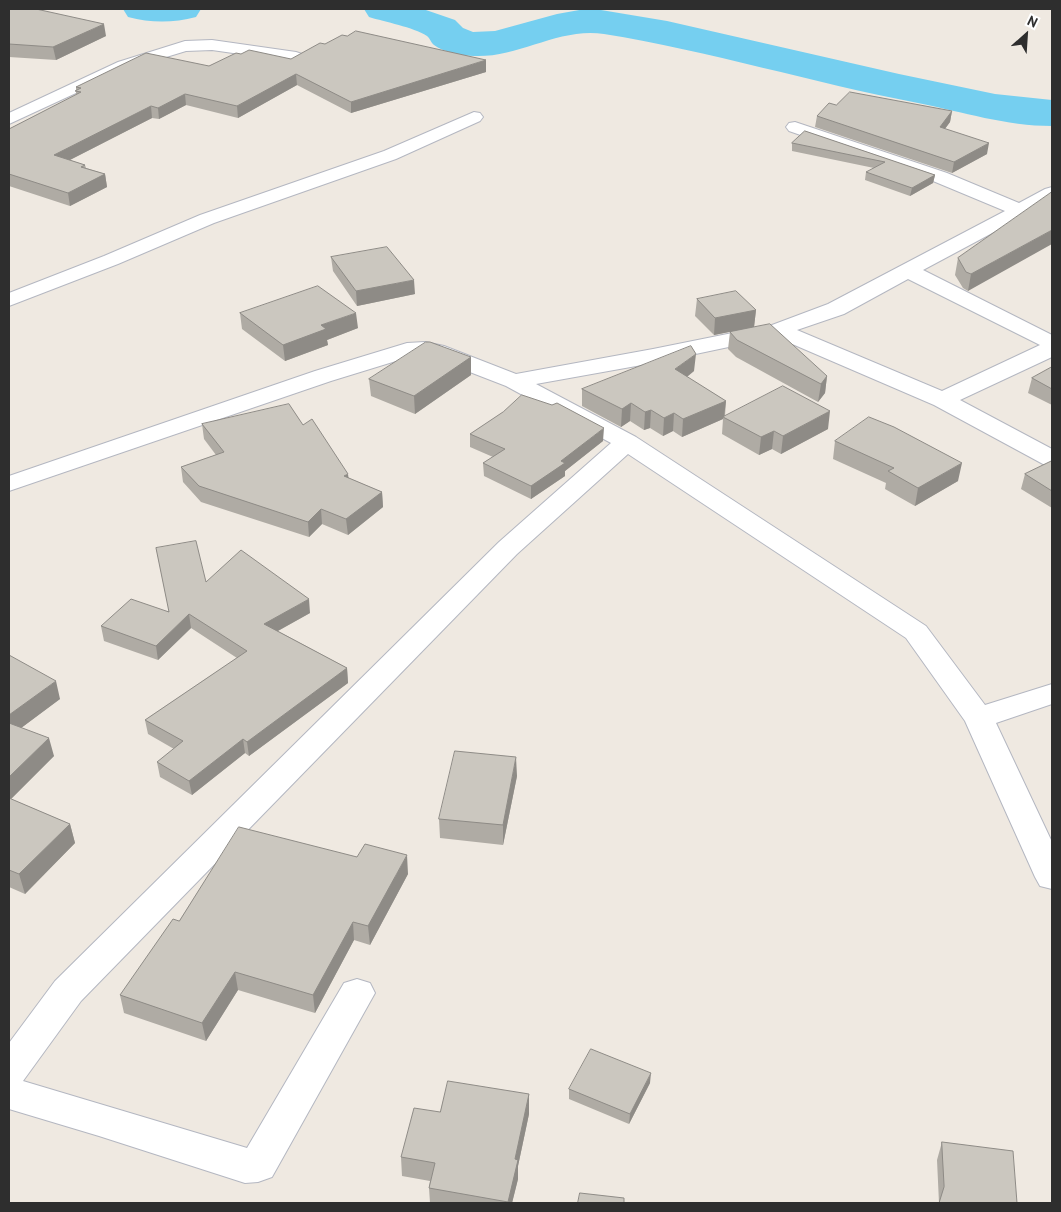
<!DOCTYPE html>
<html>
<head>
<meta charset="utf-8">
<style>
	body { margin:0 }
	#map { position:relative; width:1061px; height:1212px; overflow:hidden; background:#efe9e1; font-family:"PT Sans",sans-serif }
	canvas { display:block }
	.frame { position:absolute; inset:0; border:10px solid #2e2e2e; pointer-events:none }
	.north { position:absolute; left:1001px; top:10px; width:50px; height:50px; -webkit-text-stroke:4px #fff; paint-order:stroke; rotate:26deg; font-size:14px; font-weight:700; line-height:20px; text-align:center; color:#2e2e2e }
	.north::after { content:''; display:block; margin:auto; width:18px; height:22px; background:#2e2e2e; clip-path:polygon(50% 0,100% 100%,50% 72%,0 100%) }
</style>
</head>
<body>
<div id="map">
<canvas width="1061" height="1212"></canvas>
<div class="frame"></div>
<div class="north">N</div>
</div>
<script>
const g = document.querySelector('canvas').getContext('2d');
g.lineJoin = 'round';
function paint(path, color) {
  g.fillStyle = color;
  g.fill(path, 'evenodd');
}
function strokePath(path, color, width, dash) {
  g.strokeStyle = color;
  g.lineWidth = width;
  g.lineCap = dash ? 'butt' : 'round';
  g.setLineDash(dash || []);
  g.stroke(path);
}
paint(new Path2D(`
	M 123,9 L 201,9 L 196,17 C 173,23 151,23 128,17 Z
	M 364,9 L 423,9 L 455,20 L 463,28 L 473,32 L 495,31 L 557,14 L 585,9 L 601,10 L 667,21 L 899,74 L 995,94 L 1052,100 L 1052,126 C 1006,126 963,112 918,103 C 813,83 710,51 604,34 C 559,27 519,58 474,56 C 463,56 443,52 434,45 C 431,43 430,38 427,36 C 413,27 385,22 369,17 Z`), '#75cff0');
const minor = new Path2D(`
	M 212,40 L 296,52 L 302,54 L 304,57 L 302,60 L 296,62 L 212,50 L 186,51 L 130,68 L 9,124 L 9,113 L 118,62 L 185,41 Z
	M 474,112 L 480,113 L 483,117 L 480,121 L 396,159 L 214,223 L 118,264 L 9,306 L 9,293 L 104,256 L 200,215 L 384,151 Z
	M 795,122 L 947,173 L 1019,203 L 1045,189 L 1052,187 L 1052,201 L 923,270 L 1052,335 L 1052,357 L 960,400 L 1052,449 L 1052,466 L 1043,464 L 934,405 L 776,337 L 653,363 L 536,384 L 636,437 L 926,626 L 985,705 L 1052,684 L 1052,704 L 996,723 L 1052,842 L 1052,889 L 1040,886 L 1035,877 L 965,721 L 906,638 L 628,454 L 517,554 L 81,1001 L 23,1081 L 247,1148 L 344,983 L 357,979 L 370,983 L 375,993 L 272,1177 L 258,1182 L 245,1183 L 99,1136 L 9,1109 L 9,1043 L 55,981 L 499,542 L 611,443 L 506,386 L 431,357 L 409,357 L 331,381 L 9,491 L 9,476 L 315,371 L 407,343 L 425,342 L 444,346 L 516,374 L 653,349 L 772,325 L 828,304 L 1005,211 L 933,181 L 789,131 L 786,127 L 789,123 ZM 908,279 L 1040,345 L 942,391 L 797,330 L 844,314 Z`);
strokePath(minor, '#b4b7c1', 2);
paint(minor, '#fff');
paint(new Path2D(`
	M 9,9 L 106,36 L 56,60 L 9,57 Z
	M 241,54 L 291,59 L 486,72 L 351,113 L 297,85 L 238,118 L 186,105 L 159,119 L 152,118 L 70,160 L 85,165 L 86,168 L 105,174 L 107,187 L 70,206 L 9,186 L 9,129 L 76,95 L 76,87 L 209,66 Z
	M 836,105 L 952,111 L 950,122 L 945,129 L 987,154 L 952,173 L 815,127 L 817,116 Z
	M 805,131 L 935,175 L 933,183 L 910,196 L 865,180 L 866,172 L 874,168 L 792,151 L 792,143 Z
	M 1052,192 L 968,291 L 963,288 L 955,275 L 958,258 Z
	M 331,257 L 415,294 L 357,306 L 333,271 Z
	M 697,299 L 756,310 L 754,327 L 714,335 L 695,316 Z
	M 240,313 L 358,328 L 327,340 L 328,345 L 285,361 L 242,329 Z
	M 730,332 L 827,376 L 825,393 L 818,402 L 736,357 L 728,349 Z
	M 471,357 L 471,375 L 415,414 L 371,396 L 369,379 Z
	M 1052,367 L 1052,405 L 1028,393 L 1032,378 Z
	M 694,371 L 687,377 L 726,401 L 725,416 L 828,429 L 781,454 L 772,449 L 759,455 L 722,434 L 723,419 L 682,437 L 673,431 L 663,436 L 650,428 L 644,430 L 630,421 L 621,427 L 582,406 L 582,389 Z
	M 202,424 L 303,425 L 349,478 L 382,492 L 383,507 L 348,535 L 322,524 L 309,537 L 201,502 L 183,482 L 181,467 L 216,455 L 204,439 Z
	M 470,434 L 603,441 L 565,471 L 565,476 L 531,499 L 484,476 L 483,463 L 493,457 L 470,447 Z
	M 835,441 L 958,481 L 915,506 L 885,489 L 886,483 L 833,459 Z
	M 1052,461 L 1052,508 L 1021,489 L 1025,474 Z
	M 156,548 L 206,582 L 310,613 L 278,631 L 347,668 L 348,683 L 249,756 L 245,753 L 192,795 L 160,777 L 157,762 L 174,749 L 148,734 L 145,720 L 237,658 L 191,628 L 158,660 L 104,641 L 101,626 L 169,611 Z
	M 9,655 L 60,699 L 21,728 L 54,756 L 11,799 L 70,824 L 75,843 L 25,894 L 9,887 Z
	M 517,776 L 503,845 L 440,838 L 439,819 Z
	M 408,874 L 370,945 L 354,940 L 315,1013 L 238,990 L 206,1041 L 124,1013 L 120,995 L 179,921 Z
	M 650,1083 L 629,1124 L 569,1099 L 569,1089 Z
	M 529,1094 L 529,1114 L 518,1166 L 518,1179 L 512,1203 L 430,1203 L 429,1188 L 430,1181 L 402,1176 L 401,1157 L 440,1112 Z
	M 942,1142 L 1017,1203 L 939,1203 L 937,1160 Z`), '#afaba4');
paint(new Path2D(`
	M 104,24 L 106,36 L 56,60 L 53,47 Z
	M 486,60 L 486,72 L 351,113 L 351,102 Z
	M 296,74 L 297,85 L 238,118 L 237,106 Z
	M 185,94 L 186,105 L 159,119 L 158,108 Z
	M 151,106 L 152,118 L 56,167 L 54,155 Z
	M 952,111 L 950,122 L 938,138 L 940,127 Z
	M 989,143 L 987,154 L 952,173 L 954,162 Z
	M 105,174 L 107,187 L 70,206 L 68,193 Z
	M 935,175 L 933,183 L 910,196 L 912,188 Z
	M 1052,230 L 1052,244 L 968,291 L 971,274 Z
	M 414,280 L 415,294 L 357,306 L 356,291 Z
	M 756,310 L 754,327 L 714,335 L 715,318 Z
	M 356,313 L 358,328 L 327,340 L 328,345 L 285,361 L 283,345 L 321,325 Z
	M 696,354 L 694,371 L 674,387 L 675,369 Z
	M 471,357 L 471,375 L 415,414 L 414,396 Z
	M 827,376 L 825,393 L 818,402 L 821,384 Z
	M 726,401 L 724,417 L 723,417 L 723,419 L 682,437 L 683,419 Z
	M 631,403 L 630,421 L 621,427 L 622,409 Z
	M 651,410 L 650,428 L 644,430 L 645,412 Z
	M 830,411 L 828,429 L 781,454 L 783,436 Z
	M 674,413 L 673,431 L 663,436 L 664,418 Z
	M 604,428 L 603,441 L 565,471 L 565,476 L 531,499 L 531,486 L 561,461 Z
	M 774,431 L 772,449 L 759,455 L 761,437 Z
	M 962,463 L 958,481 L 915,506 L 918,488 Z
	M 348,474 L 350,489 L 344,476 Z
	M 382,492 L 383,507 L 348,535 L 346,519 Z
	M 321,509 L 322,524 L 309,537 L 308,522 Z
	M 309,599 L 310,613 L 265,638 L 264,624 Z
	M 189,614 L 191,628 L 158,660 L 156,646 Z
	M 347,668 L 348,683 L 249,756 L 247,742 Z
	M 56,681 L 60,699 L 9,737 L 9,715 Z
	M 49,738 L 54,756 L 9,801 L 9,777 Z
	M 243,739 L 245,753 L 192,795 L 189,781 Z
	M 516,757 L 517,776 L 503,845 L 503,825 Z
	M 70,824 L 75,843 L 25,894 L 19,874 Z
	M 407,855 L 408,874 L 370,945 L 368,926 Z
	M 353,922 L 354,940 L 315,1013 L 313,995 Z
	M 235,972 L 238,990 L 206,1041 L 202,1023 Z
	M 651,1073 L 650,1083 L 629,1124 L 630,1114 Z
	M 529,1094 L 529,1114 L 518,1166 L 518,1179 L 512,1203 L 508,1203 L 515,1159 Z`), '#8e8b86');
const building = new Path2D(`
	M 9,9 L 36,9 L 104,24 L 53,47 L 9,44 Z
	M 356,31 L 486,60 L 351,102 L 296,74 L 237,106 L 185,94 L 158,108 L 151,106 L 54,155 L 85,165 L 81,167 L 105,174 L 68,193 L 9,174 L 9,129 L 81,92 L 75,91 L 81,88 L 76,87 L 146,53 L 209,66 L 236,53 L 241,54 L 249,50 L 291,59 L 320,43 L 325,44 L 342,35 L 347,36 Z
	M 850,92 L 952,111 L 940,127 L 989,143 L 954,162 L 817,116 L 829,103 L 836,105 Z
	M 805,131 L 935,175 L 912,188 L 866,172 L 885,162 L 792,143 Z
	M 1052,192 L 1052,230 L 971,274 L 966,272 L 958,258 Z
	M 387,247 L 414,280 L 356,291 L 331,257 Z
	M 318,286 L 356,313 L 321,325 L 326,329 L 283,345 L 240,313 Z
	M 736,291 L 756,310 L 715,318 L 697,299 Z
	M 770,324 L 827,376 L 821,384 L 737,340 L 730,332 Z
	M 426,342 L 430,342 L 471,357 L 414,396 L 369,379 Z
	M 691,346 L 696,354 L 675,369 L 726,401 L 683,419 L 674,413 L 664,418 L 651,410 L 645,412 L 631,403 L 622,409 L 582,389 Z
	M 1052,367 L 1052,389 L 1032,378 Z
	M 783,386 L 830,411 L 783,436 L 774,431 L 761,437 L 723,417 Z
	M 522,395 L 552,405 L 557,403 L 604,428 L 561,461 L 565,463 L 531,486 L 483,463 L 505,449 L 470,434 L 503,412 Z
	M 289,404 L 303,425 L 312,419 L 348,474 L 344,476 L 382,492 L 346,519 L 321,509 L 308,522 L 199,486 L 181,467 L 224,452 L 202,424 Z
	M 869,417 L 894,427 L 962,463 L 918,488 L 888,471 L 894,468 L 835,441 Z
	M 1052,461 L 1052,491 L 1025,474 Z
	M 196,541 L 206,582 L 241,550 L 309,599 L 264,624 L 347,668 L 247,742 L 243,739 L 189,781 L 157,762 L 183,741 L 145,720 L 247,651 L 189,614 L 156,646 L 101,626 L 131,599 L 169,612 L 156,548 Z
	M 9,655 L 56,681 L 9,715 Z
	M 9,723 L 49,738 L 9,777 Z
	M 455,751 L 516,757 L 503,825 L 439,819 Z
	M 9,798 L 70,824 L 19,874 L 9,870 Z
	M 239,827 L 357,857 L 365,844 L 407,855 L 368,926 L 353,922 L 313,995 L 235,972 L 202,1023 L 120,995 L 173,919 L 179,921 Z
	M 591,1049 L 651,1073 L 630,1114 L 569,1089 Z
	M 448,1081 L 529,1094 L 515,1159 L 518,1160 L 508,1202 L 429,1188 L 435,1163 L 401,1157 L 414,1108 L 440,1112 Z
	M 942,1142 L 1013,1151 L 1017,1203 L 939,1203 L 944,1187 Z
	M 580,1193 L 624,1198 L 624,1203 L 578,1203 Z`);
paint(building, '#cbc7bf');
strokePath(building, '#8e8b86', 1);
</script>
</body>
</html>
